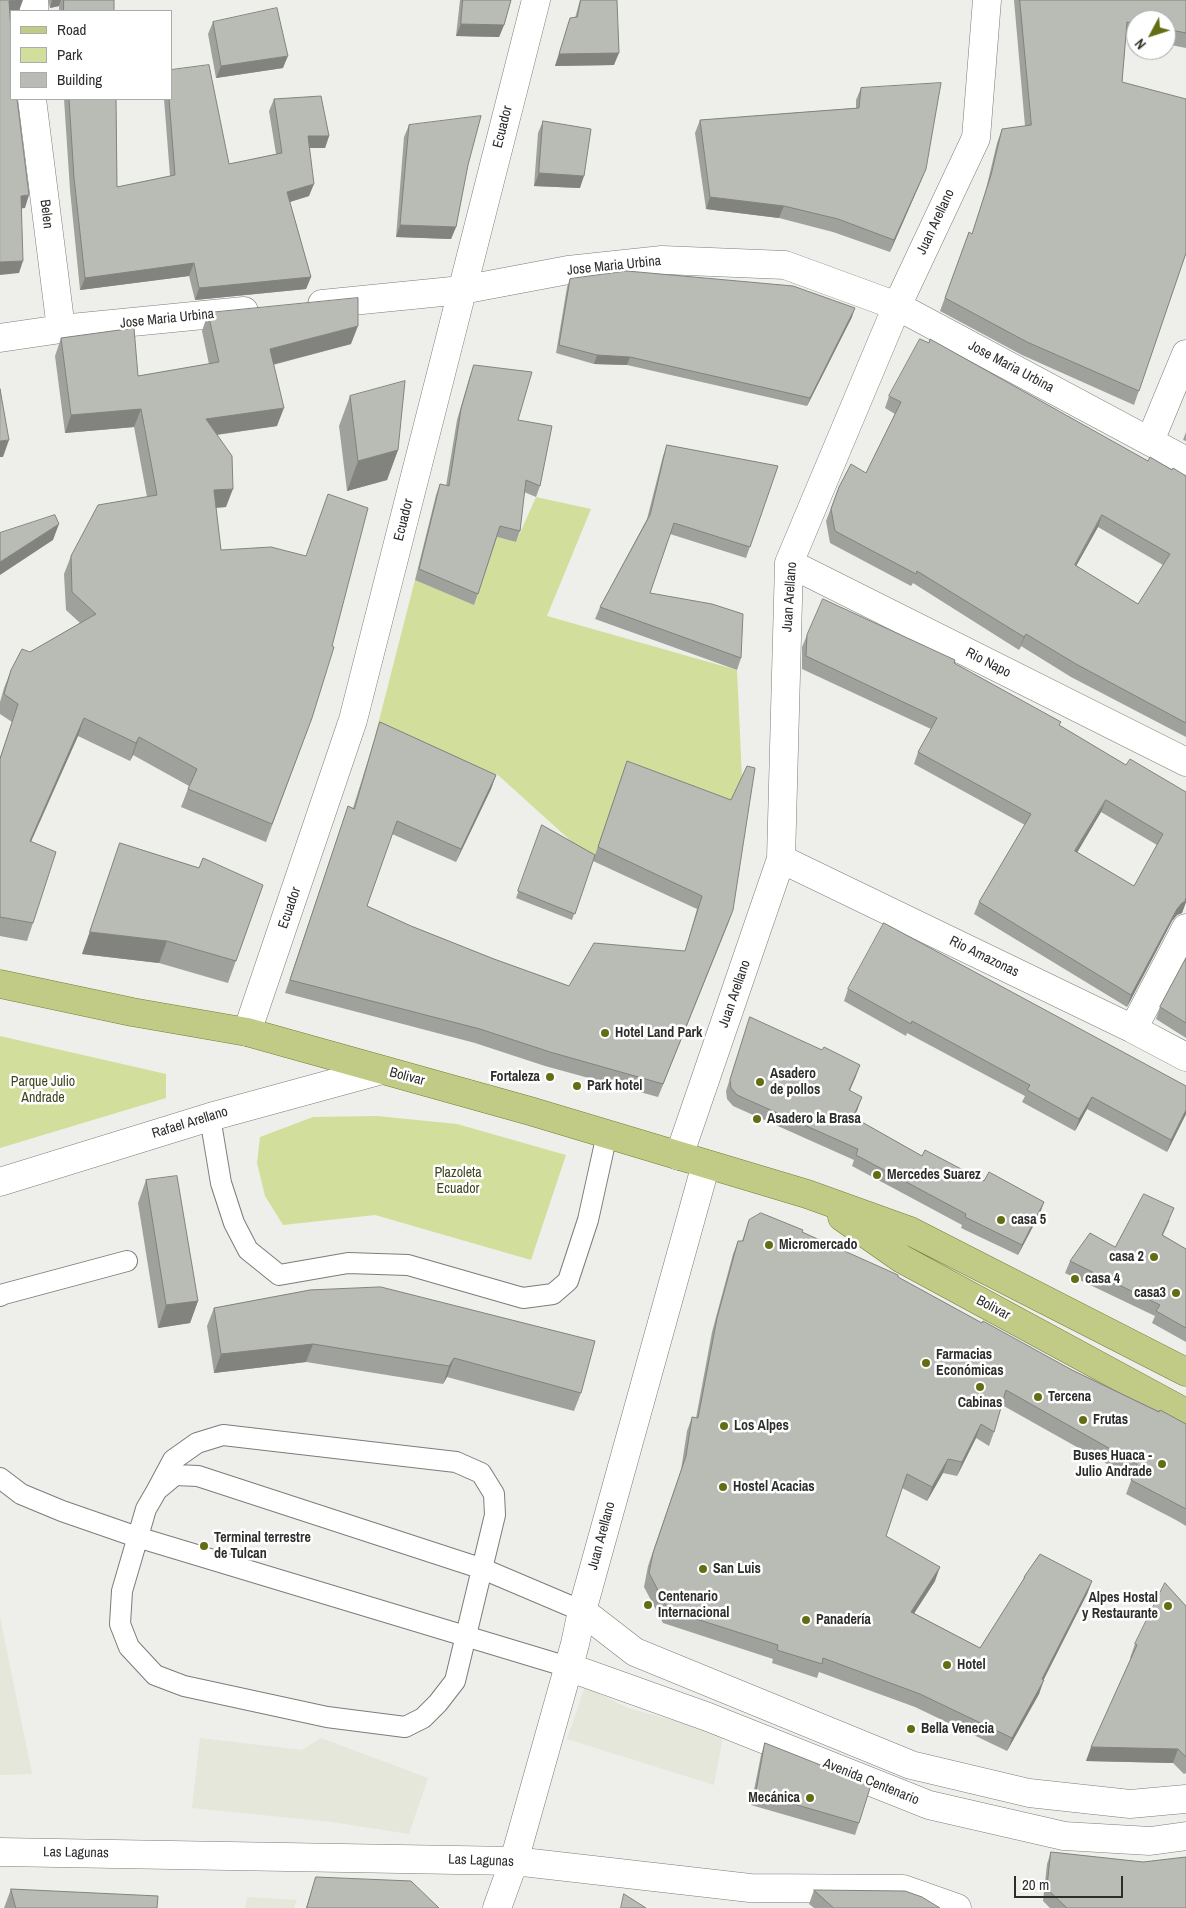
<!DOCTYPE html>
<html>
<head>
<meta charset="utf-8">
<style>
	body { margin:0 }
	#map { position:relative; width:1186px; height:1908px; overflow:hidden; background:#eeefea; font-family:"Archivo Narrow",sans-serif }
	canvas { display:block }
	.legend { position:absolute; left:10px; top:10px; width:162px; height:90px; box-sizing:border-box; background:#fff; border:1px solid #ababaa; margin:0; padding:6px 9px; list-style:none; font-size:15px; color:#2d2e2b }
	.legend li { display:flex; align-items:center; gap:10px; height:25px }
	.legend b { width:25px; border:1px solid #ababaa }
	.north { position:absolute; left:1126px; top:10px; width:50px; height:50px; box-sizing:border-box; background:#fff; border:1px solid #ababaa; border-radius:50%; rotate:230deg; font-size:14px; font-weight:700; line-height:20px; text-align:center; color:#2d2e2b }
	.north::after { content:''; display:block; margin:auto; width:18px; height:22px; background:#636d14; clip-path:polygon(50% 0,100% 100%,50% 72%,0 100%) }
	.scale { position:absolute; left:1014px; top:1876px; width:109px; height:22px; box-sizing:border-box; border:2px solid #2d2e2b; border-top:0; padding-left:6px; font-size:15px; line-height:18px; white-space:nowrap; color:#2d2e2b; -webkit-text-stroke:4px #fff; paint-order:stroke }
</style>
</head>
<body>
<div id="map">
<canvas width="1186" height="1908"></canvas>
<ul class="legend">
<li><b style="height:6px;background:#c2cb86"></b>Road</li>
<li><b style="height:14px;background:#d2de9c"></b>Park</li>
<li><b style="height:14px;background:#b9bbb5"></b>Building</li>
</ul>
<div class="north">N</div>
<div class="scale">20 m</div>
</div>
<script>
const g = document.querySelector('canvas').getContext('2d');
g.lineJoin = 'round';
function paint(path, color) {
  g.fillStyle = color;
  g.fill(path, 'evenodd');
}
function strokePath(path, color, width, dash) {
  g.strokeStyle = color;
  g.lineWidth = width;
  g.lineCap = dash ? 'butt' : 'round';
  g.setLineDash(dash || []);
  g.stroke(path);
}
function label(font, color, halo, rows, align = 'center') {
  g.font = font + ' "Archivo Narrow",sans-serif';
  g.lineWidth = 5;
  g.setLineDash([]);
  g.textBaseline = 'middle';
  g.strokeStyle = halo;
  g.fillStyle = color;
  for (const [text, x, y, turn = 0] of rows) {
    g.save();
    g.translate(x, y);
    g.rotate((+turn || 0) * Math.PI / 180);
    g.textAlign = isNaN(turn) ? turn : align;
    if (halo) g.strokeText(text, 0, 0);
    g.fillText(text, 0, 0);
    g.restore();
  }
}
paint(new Path2D(`
	M 0,1617 L 32,1774 L 0,1775 Z
	M 585,1687 L 628,1708 L 679,1722 L 723,1737 L 714,1785 L 567,1739 Z
	M 200,1738 L 302,1750 L 321,1738 L 428,1778 L 409,1834 L 332,1822 L 192,1808 Z
	M 247,1897 L 297,1900 L 294,1908 L 245,1908 Z`), '#e4e7da');
paint(new Path2D(`
	M 536,497 L 591,509 L 547,616 L 737,670 L 744,821 L 593,861 L 498,775 L 375,736 L 415,580 L 496,537 L 516,542 Z
	M 0,1036 L 166,1074 L 166,1098 L 0,1148 Z
	M 377,1116 L 457,1124 L 566,1155 L 531,1260 L 375,1215 L 283,1225 L 265,1196 L 257,1163 L 260,1137 L 313,1117 Z`), '#d2de9c');
const service = new Path2D(`
	M 210,1117 L 221,1183 L 234,1223 L 248,1250 L 279,1275 L 348,1263 L 408,1265 L 523,1298 L 553,1294 L 568,1281 L 588,1220 L 607,1134
	M 0,1296 L 4,1294 L 127,1261
	M 0,1478 L 21,1494 L 62,1511 L 137,1537 L 568,1667
	M 157,1490 L 173,1460 L 197,1443 L 223,1435 L 456,1462 L 481,1473 L 494,1494 L 495,1515 L 455,1681 L 438,1703 L 423,1718 L 405,1727 L 327,1717 L 184,1686 L 155,1675 L 129,1647 L 120,1624 L 122,1591 L 146,1509 L 157,1490 L 175,1475 L 198,1476 L 483,1569 L 582,1611`);
const minor = new Path2D(`
	M 34,11 L 34,0
	M 32,99 L 61,329
	M 322,304 L 462,290 L 568,270 L 662,260 L 785,265 L 897,306 L 1186,461
	M 0,338 L 61,329 L 244,311
	M 1150,441 L 1186,354
	M 789,563 L 1186,762
	M 781,859 L 1133,1029 L 1186,1057
	M 1133,1029 L 1186,928
	M 247,1032 L 353,720 L 536,0
	M 679,1156 L 781,859 L 789,563 L 897,306 L 976,138 L 987,0
	M 582,1611 L 635,1652 L 911,1765 L 1029,1793 L 1130,1804 L 1186,1799
	M 568,1667 L 708,1717 L 929,1805 L 1064,1836 L 1150,1841 L 1186,1836
	M 0,1852 L 514,1861 L 750,1888 L 903,1889 L 957,1908
	M 497,1908 L 514,1861 L 575,1644 L 582,1611 L 706,1164`);
const secondary = new Path2D(`
	M 0,1182 L 210,1117 L 382,1070`);
const primary = new Path2D(`
	M 0,984 L 132,1012 L 247,1032 L 530,1111 L 807,1194 L 910,1231 L 1186,1372
	M 842,1217 L 902,1259 L 1186,1413`);
strokePath(service, '#7c7d79', 22);
strokePath(minor, '#7c7d79', 29);
strokePath(secondary, '#7c7d79', 29);
strokePath(primary, '#737d32', 29);
strokePath(service, '#fff', 20);
strokePath(minor, '#fff', 28);
strokePath(secondary, '#fff', 28);
strokePath(primary, '#c2cb86', 28);
paint(new Path2D(`
	M 48,0 L 114,0 L 114,11 L 59,11 L 59,6 L 50,8 Z
	M 460,0 L 511,0 L 504,25 L 499,37 L 456,36 Z
	M 580,0 L 617,0 L 614,65 L 555,66 L 570,18 L 575,18 Z
	M 1014,0 L 1186,0 L 1186,48 L 1166,44 L 1166,20 L 1136,20 L 1136,38 L 1126,36 L 1122,82 L 1186,253 L 1134,405 L 1022,355 L 940,311 L 969,232 L 972,234 L 986,189 L 997,143 L 1002,129 L 1025,126 Z
	M 213,22 L 283,68 L 216,78 L 208,34 Z
	M 861,88 L 926,169 L 921,181 L 890,252 L 833,232 L 779,218 L 706,209 L 695,133 L 700,120 L 856,108 L 856,100 Z
	M 64,99 L 116,99 L 117,187 L 170,176 L 164,99 L 171,99 L 229,164 L 276,154 L 269,111 L 274,99 L 329,136 L 325,148 L 310,148 L 309,196 L 290,202 L 311,277 L 306,289 L 195,300 L 189,276 L 80,290 L 70,190 Z
	M 543,121 L 580,188 L 534,186 L 538,133 Z
	M 409,125 L 468,165 L 456,227 L 451,239 L 396,237 L 404,137 Z
	M 570,279 L 852,317 L 807,406 L 627,365 L 594,364 L 556,353 L 567,287 Z
	M 208,313 L 351,344 L 273,365 L 277,426 L 217,435 L 226,507 L 216,508 L 221,550 L 312,718 L 266,842 L 181,807 L 189,786 L 133,755 L 130,761 L 78,736 L 31,842 L 33,923 L 27,941 L 0,936 L 0,757 L 12,722 L 0,714 L 0,702 L 4,688 L 11,670 L 30,652 L 80,623 L 66,610 L 64,574 L 71,556 L 147,497 L 134,427 L 65,433 L 55,356 L 61,338 L 138,376 L 209,364 L 202,331 Z
	M 474,365 L 518,420 L 540,486 L 536,497 L 524,492 L 520,531 L 516,542 L 497,537 L 474,605 L 415,580 L 436,495 L 440,484 L 446,486 L 457,420 L 470,376 Z
	M 350,396 L 398,450 L 387,480 L 347,491 L 339,426 Z
	M 889,396 L 1148,461 L 1186,476 L 1186,737 L 1071,677 L 1021,646 L 1019,650 L 913,583 L 911,586 L 830,543 L 826,521 L 839,487 L 866,473 L 895,414 L 885,408 ZM 1098,527 L 1163,565 L 1138,604 L 1076,566 Z
	M 1186,432 L 1186,441 L 1183,440 Z
	M 667,445 L 778,466 L 746,558 L 670,534 L 650,593 L 741,658 L 737,670 L 595,619 L 600,607 L 647,519 L 663,456 Z
	M 807,635 L 954,663 L 1126,765 L 1186,792 L 1186,902 L 1182,913 L 1177,915 L 1172,921 L 1127,1007 L 974,914 L 979,902 L 1025,825 L 914,764 L 918,752 L 931,729 L 802,669 L 802,647 ZM 1101,812 L 1157,845 L 1134,886 L 1077,852 Z
	M 380,722 L 496,775 L 491,789 L 456,862 L 392,834 L 367,906 L 411,926 L 494,959 L 569,986 L 685,951 L 697,909 L 593,861 L 572,920 L 516,898 L 542,825 L 595,855 L 627,761 L 733,910 L 658,1097 L 545,1066 L 475,1043 L 285,993 L 348,806 L 353,808 Z
	M 120,843 L 199,868 L 263,885 L 228,983 L 159,963 L 82,954 Z
	M 1186,958 L 1186,1038 L 1156,1019 L 1160,1007 Z
	M 848,989 L 1186,1086 L 1186,1114 L 1167,1152 L 1087,1109 L 1075,1131 L 1022,1102 L 1025,1096 L 907,1033 L 906,1036 L 844,1001 Z
	M 750,1017 L 856,1076 L 850,1090 L 858,1108 L 854,1118 L 922,1156 L 984,1181 L 1044,1202 L 1040,1213 L 1018,1255 L 961,1228 L 962,1225 L 852,1166 L 854,1160 L 733,1106 L 727,1099 L 726,1091 Z
	M 146,1180 L 198,1301 L 190,1323 L 158,1328 L 138,1203 Z
	M 749,1220 L 802,1232 L 898,1277 L 982,1323 L 1072,1370 L 1186,1424 L 1186,1526 L 1176,1520 L 1126,1494 L 1132,1478 L 1002,1405 L 994,1432 L 989,1446 L 976,1438 L 957,1476 L 943,1473 L 927,1501 L 902,1488 L 886,1536 L 935,1581 L 914,1613 L 980,1648 L 1022,1583 L 1024,1577 L 1092,1581 L 1087,1594 L 1043,1680 L 1039,1694 L 1007,1751 L 915,1707 L 819,1672 L 817,1678 L 772,1663 L 773,1659 L 663,1623 L 644,1587 L 648,1566 L 681,1470 L 687,1431 L 692,1417 L 696,1418 L 712,1332 L 733,1254 L 738,1241 L 742,1241 Z
	M 1170,1220 L 1163,1235 L 1186,1249 L 1186,1342 L 1152,1323 L 1155,1316 L 1065,1273 L 1070,1261 L 1115,1247 Z
	M 310,1290 L 581,1393 L 574,1411 L 447,1377 L 443,1384 L 306,1362 L 214,1373 L 207,1326 L 214,1308 Z
	M 1186,1606 L 1186,1773 L 1184,1774 L 1173,1763 L 1086,1761 L 1131,1658 L 1130,1658 L 1135,1644 Z
	M 765,1743 L 859,1823 L 855,1835 L 751,1805 L 761,1755 Z
	M 1051,1852 L 1143,1862 L 1186,1908 L 1050,1908 L 1043,1901 L 1047,1864 Z
	M 316,1877 L 439,1908 L 306,1908 Z
	M 11,1889 L 157,1908 L 4,1908 Z
	M 814,1890 L 940,1908 L 814,1908 L 809,1904 Z`), '#9fa19c');
paint(new Path2D(`
	M 16,0 L 23,0 L 19,11 L 11,11 L 11,13 L 5,13 L 9,1 Z
	M 52,0 L 61,0 L 59,6 L 50,8 Z
	M 461,24 L 504,25 L 499,37 L 456,36 Z
	M 619,53 L 614,65 L 555,66 L 559,54 Z
	M 288,56 L 283,68 L 216,78 L 221,66 Z
	M 308,136 L 329,136 L 325,148 L 304,148 Z
	M 926,169 L 921,181 L 890,252 L 894,240 Z
	M 539,173 L 584,176 L 580,188 L 534,186 Z
	M 314,184 L 309,196 L 283,204 L 287,192 Z
	M 29,195 L 25,208 L 17,209 L 21,196 Z
	M 710,197 L 784,206 L 779,218 L 706,209 Z
	M 400,225 L 456,227 L 451,239 L 396,237 Z
	M 23,261 L 19,273 L 0,275 L 0,262 Z
	M 194,263 L 189,276 L 80,290 L 85,278 Z
	M 311,277 L 306,289 L 195,300 L 199,288 Z
	M 855,308 L 852,317 L 807,406 L 810,398 Z
	M 358,326 L 351,344 L 263,367 L 270,349 Z
	M 597,355 L 630,357 L 627,365 L 594,364 Z
	M 284,408 L 277,426 L 199,437 L 206,419 Z
	M 141,409 L 134,427 L 65,433 L 71,415 Z
	M 9,440 L 3,457 L 0,457 L 0,441 Z
	M 398,450 L 387,480 L 347,491 L 358,461 Z
	M 233,489 L 226,507 L 207,508 L 214,490 Z
	M 1102,515 L 1098,527 L 1070,577 L 1075,565 Z
	M 59,524 L 53,540 L 0,575 L 0,562 Z
	M 1026,634 L 1021,646 L 1019,650 L 1024,637 Z
	M 84,718 L 78,736 L 23,859 L 30,841 Z
	M 139,737 L 133,755 L 130,761 L 136,743 Z
	M 496,775 L 491,789 L 456,862 L 461,849 Z
	M 1106,800 L 1101,812 L 1071,863 L 1075,851 Z
	M 1186,898 L 1186,902 L 1182,913 L 1177,915 L 1172,921 L 1127,1007 L 1131,995 L 1177,909 Z
	M 733,910 L 728,924 L 658,1097 L 663,1084 Z
	M 90,932 L 167,941 L 159,963 L 82,954 Z
	M 860,1065 L 856,1076 L 845,1101 L 849,1090 Z
	M 862,1097 L 858,1108 L 849,1128 L 853,1117 Z
	M 1092,1097 L 1087,1109 L 1075,1131 L 1079,1119 Z
	M 1186,1110 L 1186,1114 L 1167,1152 L 1171,1140 Z
	M 1044,1202 L 1040,1213 L 1018,1255 L 1022,1245 Z
	M 198,1301 L 190,1323 L 158,1328 L 166,1305 Z
	M 313,1344 L 306,1362 L 214,1373 L 221,1354 Z
	M 454,1358 L 447,1377 L 443,1384 L 449,1366 Z
	M 981,1424 L 976,1438 L 957,1476 L 962,1462 Z
	M 948,1459 L 943,1473 L 927,1501 L 932,1487 Z
	M 940,1567 L 935,1581 L 906,1626 L 911,1612 Z
	M 1092,1581 L 1087,1594 L 1037,1693 L 1042,1679 Z
	M 1044,1680 L 1039,1694 L 1007,1751 L 1012,1738 Z
	M 1091,1747 L 1178,1749 L 1173,1763 L 1086,1761 Z`), '#82837f');
const building = new Path2D(`
	M 0,0 L 16,0 L 9,1 L 11,31 L 11,99 L 17,99 L 29,195 L 21,196 L 23,261 L 0,262 Z
	M 64,0 L 114,0 L 114,11 L 64,11 Z
	M 463,0 L 511,0 L 504,25 L 461,24 Z
	M 581,0 L 617,0 L 619,53 L 559,54 L 570,18 L 577,17 Z
	M 1020,0 L 1186,0 L 1186,33 L 1166,29 L 1166,20 L 1136,20 L 1136,24 L 1127,22 L 1122,82 L 1186,99 L 1186,253 L 1139,391 L 1027,342 L 945,298 L 969,232 L 972,234 L 991,175 L 1002,129 L 1031,125 Z
	M 277,8 L 288,56 L 221,66 L 213,22 Z
	M 209,65 L 229,164 L 282,153 L 274,99 L 321,96 L 329,136 L 308,136 L 314,184 L 287,192 L 311,277 L 199,288 L 194,263 L 85,278 L 74,178 L 69,99 L 116,99 L 117,187 L 175,175 L 169,99 L 171,99 L 171,70 Z
	M 941,83 L 926,169 L 894,240 L 838,219 L 784,206 L 710,197 L 700,120 L 859,108 L 861,88 Z
	M 481,116 L 468,165 L 456,227 L 400,225 L 409,125 Z
	M 543,121 L 591,129 L 584,176 L 539,173 Z
	M 627,271 L 793,286 L 855,308 L 810,398 L 630,357 L 597,355 L 559,345 L 570,279 Z
	M 358,298 L 358,326 L 270,349 L 284,408 L 206,419 L 232,456 L 233,489 L 214,490 L 221,550 L 271,547 L 306,556 L 328,494 L 368,508 L 332,646 L 334,647 L 312,718 L 272,824 L 188,789 L 197,769 L 139,737 L 136,743 L 84,718 L 30,841 L 56,852 L 33,923 L 0,917 L 0,759 L 18,704 L 4,694 L 11,670 L 22,649 L 30,652 L 96,614 L 72,592 L 71,556 L 98,505 L 157,495 L 141,409 L 71,415 L 61,338 L 134,328 L 138,376 L 219,362 L 208,313 Z
	M 920,339 L 929,343 L 930,339 L 1148,461 L 1150,457 L 1172,470 L 1173,468 L 1186,476 L 1186,723 L 1076,664 L 1026,634 L 1024,637 L 917,571 L 916,574 L 835,531 L 831,509 L 839,487 L 851,464 L 866,473 L 901,402 L 889,396 ZM 1102,515 L 1170,554 L 1138,604 L 1075,565 Z
	M 474,365 L 532,372 L 518,420 L 552,426 L 540,486 L 526,480 L 520,531 L 500,526 L 478,594 L 419,569 L 440,484 L 449,486 L 461,409 Z
	M 405,381 L 398,450 L 358,461 L 350,396 Z
	M 0,389 L 9,440 L 0,441 Z
	M 667,445 L 778,466 L 750,547 L 674,523 L 650,593 L 712,604 L 743,614 L 741,658 L 600,607 L 650,515 Z
	M 55,515 L 59,524 L 0,562 L 0,533 Z
	M 823,599 L 955,660 L 954,663 L 1061,722 L 1059,725 L 1126,765 L 1130,759 L 1186,792 L 1186,898 L 1185,900 L 1186,901 L 1182,903 L 1177,909 L 1131,995 L 979,902 L 1031,814 L 918,752 L 937,718 L 806,656 L 807,635 ZM 1106,800 L 1163,834 L 1134,886 L 1075,851 Z
	M 380,722 L 496,775 L 461,849 L 397,821 L 367,906 L 411,926 L 494,959 L 569,986 L 594,943 L 685,951 L 702,896 L 598,847 L 627,761 L 731,800 L 747,766 L 755,768 L 733,910 L 663,1084 L 550,1052 L 480,1029 L 290,980 L 348,806 L 354,809 Z
	M 542,825 L 595,855 L 575,914 L 518,891 Z
	M 120,843 L 199,868 L 203,858 L 263,885 L 236,961 L 167,941 L 90,932 Z
	M 884,923 L 1186,1086 L 1186,1110 L 1171,1140 L 1092,1097 L 1079,1119 L 1027,1090 L 1030,1085 L 912,1021 L 911,1024 L 848,989 Z
	M 1186,958 L 1186,1023 L 1160,1007 Z
	M 750,1017 L 822,1050 L 824,1047 L 860,1065 L 849,1090 L 862,1097 L 853,1117 L 922,1156 L 925,1150 L 984,1181 L 989,1172 L 1044,1202 L 1022,1245 L 965,1217 L 966,1214 L 856,1155 L 858,1149 L 737,1095 L 731,1088 L 730,1080 Z
	M 177,1176 L 198,1301 L 166,1305 L 146,1180 Z
	M 1144,1194 L 1174,1208 L 1162,1235 L 1186,1249 L 1186,1328 L 1156,1311 L 1160,1305 L 1070,1261 L 1090,1233 L 1115,1247 Z
	M 761,1213 L 803,1230 L 802,1232 L 898,1275 L 898,1277 L 982,1323 L 983,1321 L 1072,1370 L 1159,1412 L 1160,1410 L 1186,1424 L 1186,1509 L 1131,1480 L 1137,1464 L 1006,1390 L 994,1432 L 981,1424 L 962,1462 L 948,1459 L 932,1487 L 907,1474 L 886,1536 L 940,1567 L 911,1612 L 980,1648 L 1025,1577 L 1024,1577 L 1040,1554 L 1092,1581 L 1042,1679 L 1044,1680 L 1012,1738 L 920,1694 L 823,1658 L 822,1664 L 777,1650 L 778,1645 L 668,1610 L 649,1573 L 653,1553 L 686,1456 L 692,1417 L 698,1418 L 717,1318 L 738,1241 L 743,1241 L 749,1220 Z
	M 381,1287 L 595,1341 L 581,1393 L 454,1358 L 449,1366 L 313,1344 L 221,1354 L 214,1308 L 310,1290 Z
	M 1165,1583 L 1186,1606 L 1186,1757 L 1178,1749 L 1091,1747 L 1137,1645 L 1135,1644 Z
	M 765,1743 L 871,1785 L 859,1823 L 756,1793 Z
	M 1051,1852 L 1143,1862 L 1186,1857 L 1186,1908 L 1067,1908 L 1047,1889 Z
	M 316,1877 L 411,1881 L 439,1908 L 307,1908 Z
	M 11,1889 L 158,1896 L 157,1908 L 16,1908 Z
	M 814,1890 L 905,1891 L 922,1897 L 940,1908 L 834,1908 Z
	M 624,1894 L 646,1908 L 621,1908 Z`);
paint(building, '#b9bbb5');
strokePath(building, '#82837f', 1);
for (const [x, y, r, color] of [
	[605,1033,5,"#636d14"],
	[550,1077,5,"#636d14"],
	[760,1082,5,"#636d14"],
	[577,1086,5,"#636d14"],
	[757,1119,5,"#636d14"],
	[877,1175,5,"#636d14"],
	[1001,1220,5,"#636d14"],
	[769,1245,5,"#636d14"],
	[1154,1257,5,"#636d14"],
	[1075,1279,5,"#636d14"],
	[1176,1293,5,"#636d14"],
	[926,1363,5,"#636d14"],
	[980,1387,5,"#636d14"],
	[1038,1397,5,"#636d14"],
	[1083,1420,5,"#636d14"],
	[724,1426,5,"#636d14"],
	[1162,1464,5,"#636d14"],
	[723,1487,5,"#636d14"],
	[204,1546,5,"#636d14"],
	[703,1569,5,"#636d14"],
	[648,1605,5,"#636d14"],
	[1168,1606,5,"#636d14"],
	[806,1620,5,"#636d14"],
	[947,1665,5,"#636d14"],
	[911,1729,5,"#636d14"],
	[810,1798,5,"#636d14"]
]) {
  const dot = new Path2D();
  dot.arc(x, y, r, 0, 2 * Math.PI);
  g.fillStyle = color;
  g.fill(dot);
  strokePath(dot, '#fff', 2);
}
label('14px', '#2d2e2b', '#fff', [
	["Ecuador",503,127,-76],
	["Belen",46,214,83],
	["Juan Arellano",936,222,-65],
	["Jose Maria Urbina",614,266,-6],
	["Jose Maria Urbina",167,319,-6],
	["Jose Maria Urbina",1011,367,28],
	["Ecuador",404,520,-76],
	["Juan Arellano",790,597,-86],
	["Rio Napo",988,663,27],
	["Ecuador",290,908,-71],
	["Rio Amazonas",984,957,26],
	["Juan Arellano",735,994,-71],
	["Bolivar",407,1077,15],
	["Rafael Arellano",190,1123,-17],
	["Bolivar",993,1308,28],
	["Juan Arellano",602,1536,-75],
	["Avenida Centenario",871,1782,22],
	["Las Lagunas",76,1853,1],
	["Las Lagunas",481,1861,2]
]);
label('bold 14px', '#2d2e2b', '#fff', [
	["Hotel Land Park",615,1033],
	["Asadero",770,1074],
	["de pollos",770,1090],
	["Fortaleza",540,1077,"right"],
	["Park hotel",587,1086],
	["Asadero la Brasa",767,1119],
	["Mercedes Suarez",887,1175],
	["casa 5",1011,1220],
	["Micromercado",779,1245],
	["casa 2",1144,1257,"right"],
	["casa 4",1085,1279],
	["casa3",1166,1293,"right"],
	["Farmacias",936,1355],
	["Económicas",936,1371],
	["Tercena",1048,1397],
	["Cabinas",980,1403,"center"],
	["Frutas",1093,1420],
	["Los Alpes",734,1426],
	["Buses Huaca -",1152,1456,"right"],
	["Julio Andrade",1152,1472,"right"],
	["Hostel Acacias",733,1487],
	["Terminal terrestre",214,1538],
	["de Tulcan",214,1554],
	["San Luis",713,1569],
	["Centenario",658,1597],
	["Internacional",658,1613],
	["Alpes Hostal",1158,1598,"right"],
	["y Restaurante",1158,1614,"right"],
	["Panadería",816,1620],
	["Hotel",957,1665],
	["Bella Venecia",921,1729],
	["Mecánica",800,1798,"right"]
], 'left');
label('14px', '#3f451e', '#fff', [
	["Parque Julio",43,1082],
	["Andrade",43,1098],
	["Plazoleta",458,1173],
	["Ecuador",458,1189]
]);
</script>
</body>
</html>
